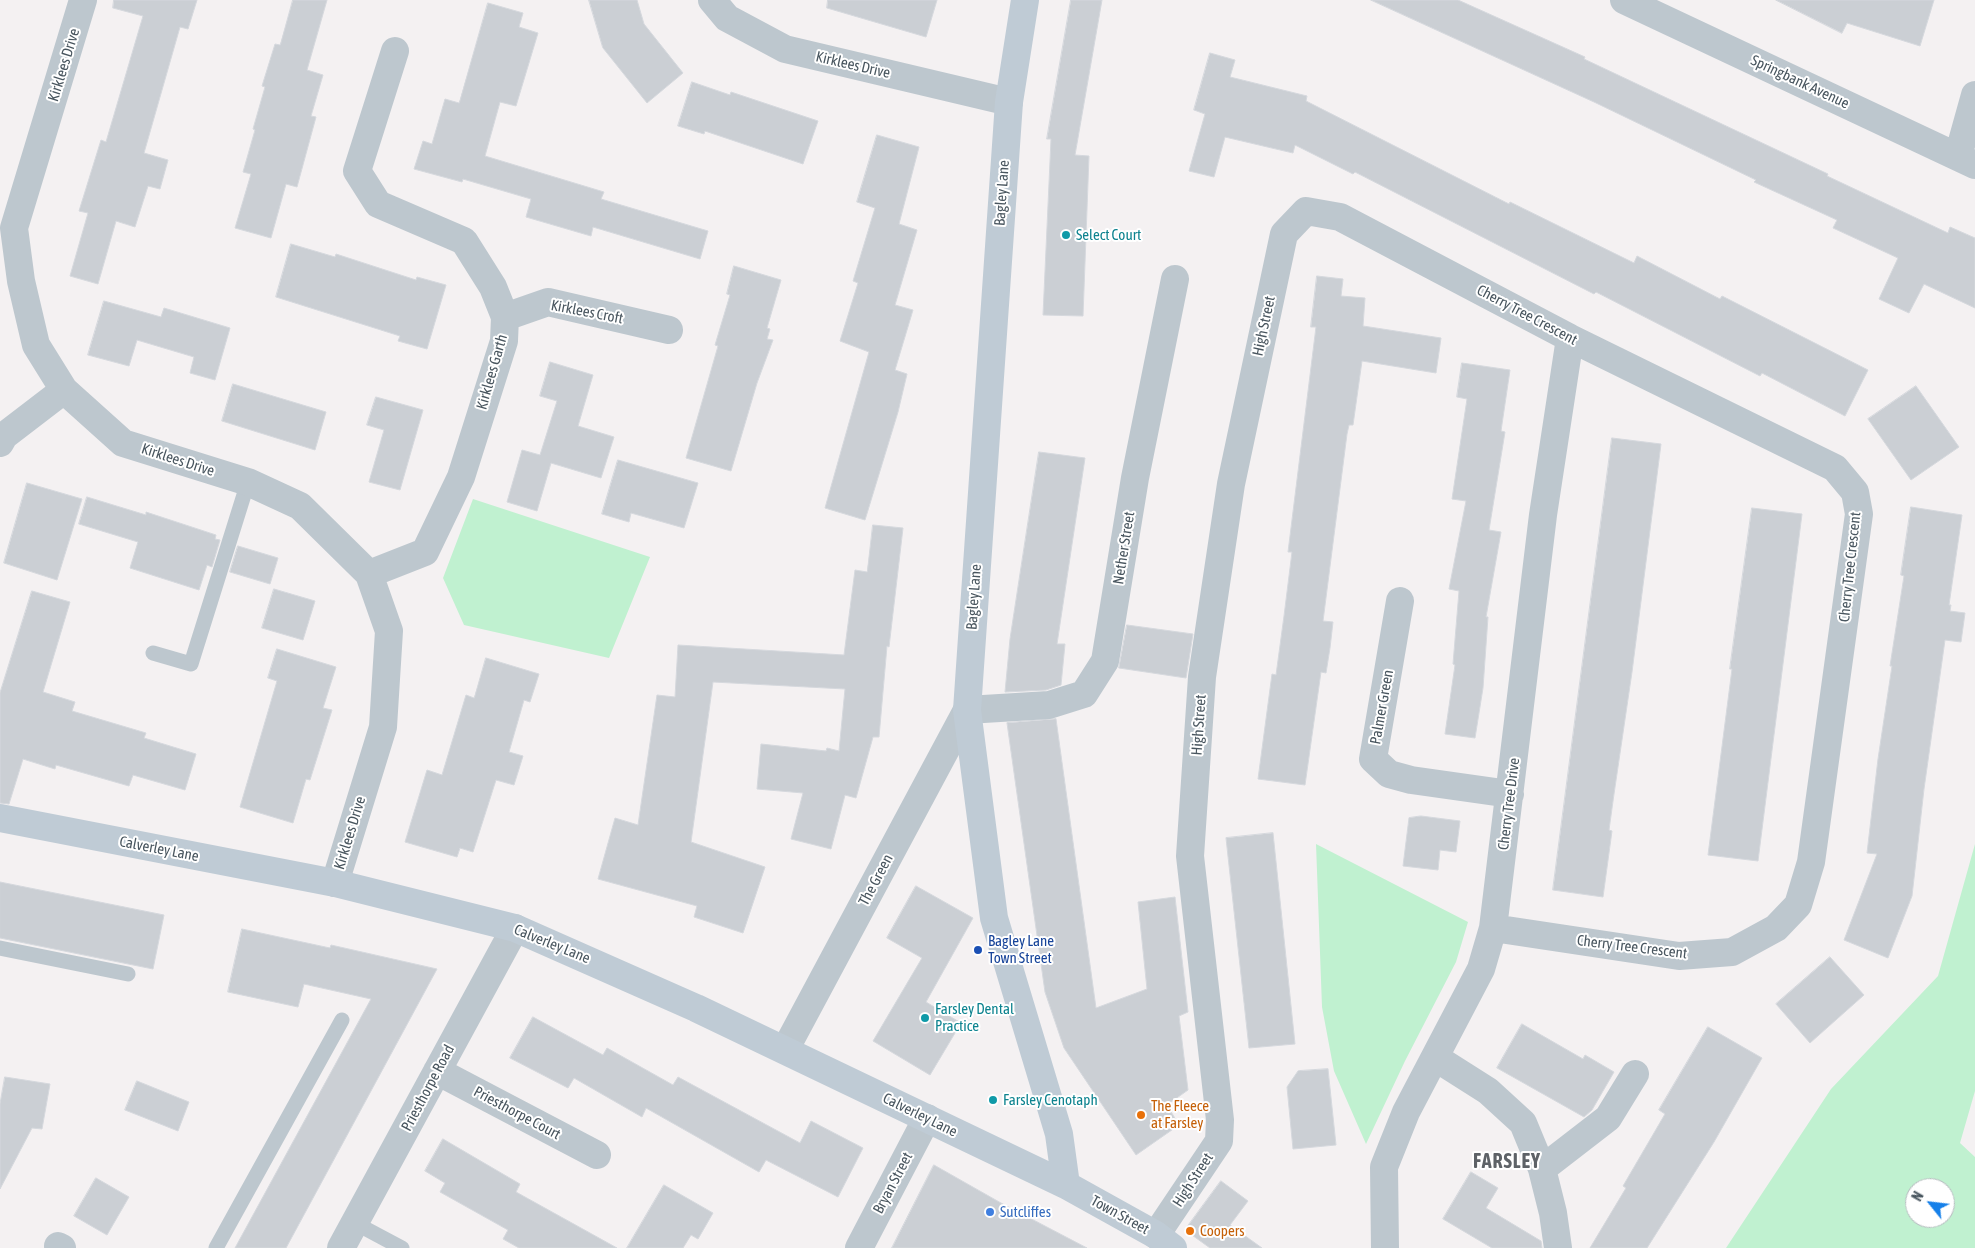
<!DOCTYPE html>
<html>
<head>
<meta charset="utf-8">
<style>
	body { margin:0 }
	#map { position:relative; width:1975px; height:1248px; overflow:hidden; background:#f4f1f2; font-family:"Asap Condensed",sans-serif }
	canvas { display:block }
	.north { position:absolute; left:1905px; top:1178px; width:50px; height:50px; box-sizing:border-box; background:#fff; border:1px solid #b6bbbf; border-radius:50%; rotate:299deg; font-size:14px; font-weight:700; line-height:20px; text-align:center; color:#49565f }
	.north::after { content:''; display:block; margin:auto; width:18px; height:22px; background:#1680e9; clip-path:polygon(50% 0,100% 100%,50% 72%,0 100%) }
</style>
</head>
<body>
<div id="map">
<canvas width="1975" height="1248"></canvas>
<div class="north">N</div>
</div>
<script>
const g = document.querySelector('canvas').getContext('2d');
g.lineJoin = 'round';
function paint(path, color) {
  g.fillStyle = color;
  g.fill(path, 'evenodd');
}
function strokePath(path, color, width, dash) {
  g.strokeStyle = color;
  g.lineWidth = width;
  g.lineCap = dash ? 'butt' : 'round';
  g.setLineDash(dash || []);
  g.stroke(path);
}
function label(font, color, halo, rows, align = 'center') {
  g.font = font + ' "Asap Condensed",sans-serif';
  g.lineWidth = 4;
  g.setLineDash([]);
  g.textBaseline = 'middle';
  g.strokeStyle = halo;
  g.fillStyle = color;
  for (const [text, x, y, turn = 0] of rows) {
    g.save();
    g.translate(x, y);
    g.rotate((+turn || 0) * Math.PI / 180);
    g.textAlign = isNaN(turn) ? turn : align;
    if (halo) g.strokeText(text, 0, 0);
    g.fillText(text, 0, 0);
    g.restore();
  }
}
paint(new Path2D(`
	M 473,499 L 650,557 L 609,658 L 464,625 L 443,578 Z
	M 1316,844 L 1468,922 L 1456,962 L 1405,1061 L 1366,1144 L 1334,1071 L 1322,1007 Z
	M 1975,844 L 1975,1091 L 1960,1143 L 1975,1157 L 1975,1248 L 1726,1248 L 1831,1089 L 1938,976 ZM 1915,1188 L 1945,1188 L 1945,1218 L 1915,1218 Z`), '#c0f1d0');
const building = new Path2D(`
	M 114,0 L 197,0 L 188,29 L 180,27 L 144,153 L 168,160 L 160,189 L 148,186 L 135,227 L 116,221 L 98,284 L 70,276 L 88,213 L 79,211 L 101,140 L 106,142 L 143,16 L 113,8 Z
	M 293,0 L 327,0 L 307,70 L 323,75 L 311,116 L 316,117 L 297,187 L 286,184 L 271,238 L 235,228 L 251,174 L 243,172 L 255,130 L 253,129 L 265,87 L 262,86 L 275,44 L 280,45 Z
	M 589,0 L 637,0 L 644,24 L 683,73 L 647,103 L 603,48 Z
	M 828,0 L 937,0 L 926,37 L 827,8 Z
	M 1071,0 L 1102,0 L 1075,155 L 1089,156 L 1083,316 L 1043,315 L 1051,139 L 1047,139 Z
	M 1371,0 L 1458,0 L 1585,57 L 1584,59 L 1828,174 L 1827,176 L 1948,233 L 1950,227 L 1975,238 L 1975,308 L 1924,284 L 1909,313 L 1879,299 L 1898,258 L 1833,228 L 1837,220 L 1754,182 L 1756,180 L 1594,102 Z
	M 1776,0 L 1934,0 L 1920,46 L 1847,23 L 1842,33 Z
	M 488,3 L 523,13 L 519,27 L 538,33 L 516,106 L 500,102 L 485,156 L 604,192 L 601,199 L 708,231 L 700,259 L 593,227 L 591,236 L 526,217 L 531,199 L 463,179 L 462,182 L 414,169 L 423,141 L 432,144 L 445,99 L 459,103 Z
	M 1210,53 L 1235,60 L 1230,77 L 1307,96 L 1306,101 L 1509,204 L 1510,202 L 1634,263 L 1637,256 L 1720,299 L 1722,296 L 1868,370 L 1845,416 L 1762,373 L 1760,376 L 1596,292 L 1594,294 L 1355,172 L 1353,174 L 1295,145 L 1293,153 L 1225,137 L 1214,177 L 1189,171 L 1205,114 L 1194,110 Z
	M 692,82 L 730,95 L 731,92 L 818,121 L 803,164 L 705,131 L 704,134 L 678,126 Z
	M 877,135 L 919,147 L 899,224 L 917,230 L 895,305 L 913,310 L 895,370 L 907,374 L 898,412 L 865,520 L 825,508 L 869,352 L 840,341 L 858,283 L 853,281 L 875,208 L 857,202 Z
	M 291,244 L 335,257 L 336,254 L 416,280 L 417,277 L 446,285 L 427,349 L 398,341 L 400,336 L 276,297 Z
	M 734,266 L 781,280 L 767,328 L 770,329 L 767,339 L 773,340 L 757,383 L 731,471 L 686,458 L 718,346 L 715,345 L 730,295 L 727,294 Z
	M 1317,276 L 1343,279 L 1341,296 L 1365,298 L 1363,326 L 1441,338 L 1436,373 L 1362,361 L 1353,425 L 1349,425 L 1347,434 L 1323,621 L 1333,622 L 1330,648 L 1326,673 L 1321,672 L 1305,785 L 1258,779 L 1272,674 L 1276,675 L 1284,616 L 1292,552 L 1288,552 L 1316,327 L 1311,327 Z
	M 104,301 L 161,317 L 164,308 L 230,328 L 215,380 L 190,373 L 194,357 L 137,340 L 129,366 L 88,355 Z
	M 550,362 L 593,375 L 578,426 L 614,437 L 601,478 L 551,463 L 537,511 L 507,502 L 522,450 L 540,455 L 557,401 L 540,396 Z
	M 1462,363 L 1510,370 L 1501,431 L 1505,432 L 1489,530 L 1501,532 L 1486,617 L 1488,617 L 1483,688 L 1475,738 L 1445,734 L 1455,665 L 1453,664 L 1459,591 L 1449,589 L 1466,501 L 1452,499 L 1467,399 L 1457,397 Z
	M 233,384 L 326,412 L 315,450 L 222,421 Z
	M 1916,386 L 1959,447 L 1911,480 L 1868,419 Z
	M 376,397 L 423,410 L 400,490 L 369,482 L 384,430 L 367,425 Z
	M 1612,438 L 1661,444 L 1632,672 L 1614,794 L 1609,830 L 1612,831 L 1603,897 L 1553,890 Z
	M 1039,452 L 1085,458 L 1057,644 L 1065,644 L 1061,685 L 1046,690 L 1005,692 L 1010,639 Z
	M 618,460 L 698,483 L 684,528 L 631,513 L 629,522 L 602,514 Z
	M 27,483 L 82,499 L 57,580 L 4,563 Z
	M 87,497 L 146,515 L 146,512 L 216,535 L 215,539 L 220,540 L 212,567 L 207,565 L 199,590 L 130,568 L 138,542 L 79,524 Z
	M 1911,507 L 1962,515 L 1949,605 L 1951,605 L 1950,611 L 1965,613 L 1961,642 L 1945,640 L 1924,789 L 1912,896 L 1888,958 L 1844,940 L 1877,854 L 1867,853 L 1878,759 L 1892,666 L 1890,666 L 1904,576 L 1901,575 Z
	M 1752,508 L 1802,514 L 1758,861 L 1708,855 L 1732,669 L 1730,669 Z
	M 873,525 L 903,528 L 889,647 L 887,646 L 879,737 L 873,737 L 856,798 L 845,795 L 831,849 L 791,839 L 803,793 L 757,789 L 761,744 L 826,751 L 827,748 L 839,751 L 845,689 L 713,682 L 691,842 L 765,867 L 743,933 L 694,917 L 697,906 L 598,879 L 615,818 L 638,825 L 657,695 L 675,697 L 678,645 L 844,655 L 855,570 L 867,572 Z
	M 238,546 L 278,558 L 270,584 L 230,572 Z
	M 274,589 L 315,601 L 303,640 L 262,628 Z
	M 32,591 L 70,602 L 43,692 L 75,702 L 72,711 L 146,733 L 144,738 L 196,754 L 185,790 L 133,775 L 129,786 L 56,765 L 55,769 L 23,759 L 9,804 L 0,803 L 0,693 Z
	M 1127,625 L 1193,634 L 1186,678 L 1119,668 Z
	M 277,649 L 336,667 L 323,708 L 332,710 L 310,780 L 306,779 L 293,823 L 240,807 L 277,681 L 268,678 Z
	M 486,658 L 539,674 L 530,702 L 524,700 L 509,752 L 523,756 L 514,785 L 496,780 L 473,852 L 460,848 L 457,857 L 405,842 L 427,770 L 442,775 L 466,695 L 474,698 Z
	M 1056,719 L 1096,1008 L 1147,989 L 1138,902 L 1175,897 L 1188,1012 L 1179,1016 L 1188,1090 L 1167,1105 L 1179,1125 L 1136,1155 L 1064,1048 L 1045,992 L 1007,723 Z
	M 1421,816 L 1460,821 L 1456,852 L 1440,850 L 1438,870 L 1403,866 L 1409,818 Z
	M 1273,833 L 1295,1044 L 1249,1048 L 1226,838 Z
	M 0,882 L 164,915 L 153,969 L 0,938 Z
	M 916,886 L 973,918 L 926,1002 L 961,1023 L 930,1075 L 873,1041 L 922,958 L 887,938 Z
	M 242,929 L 330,948 L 331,945 L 437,969 L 286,1248 L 235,1248 L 371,999 L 304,984 L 298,1007 L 228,992 Z
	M 1830,957 L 1864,995 L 1810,1043 L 1776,1004 Z
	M 533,1017 L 603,1055 L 607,1048 L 673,1085 L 678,1077 L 800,1143 L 811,1121 L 863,1148 L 838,1197 L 766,1160 L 759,1172 L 646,1108 L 642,1117 L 574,1078 L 568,1088 L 510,1058 Z
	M 1522,1024 L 1583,1059 L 1585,1055 L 1614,1072 L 1592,1110 L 1584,1117 L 1497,1068 Z
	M 1708,1027 L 1762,1058 L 1714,1142 L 1647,1248 L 1590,1248 L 1626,1188 L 1623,1186 L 1665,1114 L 1659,1110 Z
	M 1328,1069 L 1336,1145 L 1293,1149 L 1287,1087 L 1298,1071 Z
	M 5,1077 L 50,1084 L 42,1129 L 32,1128 L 0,1189 L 0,1104 Z
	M 137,1081 L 189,1102 L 178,1131 L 125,1110 Z
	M 443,1139 L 520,1184 L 516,1192 L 617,1248 L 519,1248 L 503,1239 L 508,1230 L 440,1192 L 445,1183 L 425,1171 Z
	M 934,1165 L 1001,1203 L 1087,1248 L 892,1248 Z
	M 1471,1172 L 1498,1188 L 1486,1208 L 1541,1241 L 1542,1248 L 1492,1248 L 1443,1219 Z
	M 96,1178 L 129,1197 L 107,1235 L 74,1216 Z
	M 1221,1181 L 1248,1201 L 1230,1225 L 1262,1248 L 1210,1248 L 1185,1230 Z
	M 664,1185 L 713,1213 L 698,1239 L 691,1235 L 683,1248 L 627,1248 Z`);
paint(building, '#cbcfd4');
strokePath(building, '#d5d8dd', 1);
strokePath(new Path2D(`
	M 153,653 L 191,664 L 248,482
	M 0,948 L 128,974
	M 355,1223 L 402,1248
	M 216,1248 L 342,1020`), '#bdc7ce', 15);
strokePath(new Path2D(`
	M 83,0 L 14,228 L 21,281 L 36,345 L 64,390 L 123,443 L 248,482 L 300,506 L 369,574 L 389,631 L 383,727 L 335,883
	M 712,0 L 727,18 L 785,49 L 1009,102
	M 1624,0 L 1975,165
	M 1958,156 L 1975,95
	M 505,317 L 548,302 L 669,330
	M 0,443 L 4,436 L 64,390
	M 369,574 L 425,552 L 461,477 L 504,341 L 505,317 L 493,287 L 464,241 L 378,204 L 357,171 L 395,51
	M 1400,601 L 1373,759 L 1389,774 L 1411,780 L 1510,794
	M 785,1050 L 967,710 L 1049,705 L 1084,694 L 1105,661 L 1135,478 L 1175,279
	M 1436,1058 L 1488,1091 L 1523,1123 L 1542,1169 L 1553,1213 L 1558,1248
	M 437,1071 L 597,1155
	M 1542,1169 L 1608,1118 L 1635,1074
	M 1156,1235 L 1219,1141 L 1220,1120 L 1190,856 L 1202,677 L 1231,484 L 1284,234 L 1306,211 L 1340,217 L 1570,338 L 1835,468 L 1855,492 L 1859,514 L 1811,862 L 1798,905 L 1776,928 L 1732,952 L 1679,956 L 1493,928
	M 58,1246 L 62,1248
	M 341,1248 L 515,928
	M 859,1248 L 927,1118
	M 1385,1248 L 1384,1167 L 1406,1112 L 1481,969 L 1493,928 L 1543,515 L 1570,338`), '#bdc7ce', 28);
strokePath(new Path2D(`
	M 1025,0 L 1009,102 L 967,710 L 994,918 L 1059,1134 L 1066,1185
	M 0,818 L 335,883 L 515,928 L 696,1008 L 1066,1185 L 1156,1235 L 1173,1248`), '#bfcbd5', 28);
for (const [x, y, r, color] of [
	[1066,235,5,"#0f9aa8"],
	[978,950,5,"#1a4fb4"],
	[925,1018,5,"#0f9aa8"],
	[993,1100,5,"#0f9aa8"],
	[1141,1115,5,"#e8710a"],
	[990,1212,5,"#3f7fe0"],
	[1190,1231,5,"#e8710a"]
]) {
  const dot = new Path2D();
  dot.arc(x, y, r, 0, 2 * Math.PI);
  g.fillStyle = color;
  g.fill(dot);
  strokePath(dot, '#fff', 2);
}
label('15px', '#49565f', '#fff', [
	["Kirklees Drive",64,65,-73],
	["Kirklees Drive",853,65,13],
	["Springbank Avenue",1800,82,25],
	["Bagley Lane",1002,193,-86],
	["Kirklees Croft",587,312,11],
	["Cherry Tree Crescent",1527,315,28],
	["High Street",1264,326,-78],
	["Kirklees Garth",492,372,-74],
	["Kirklees Drive",178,460,18],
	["Nether Street",1124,548,-81],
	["Cherry Tree Crescent",1850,567,-84],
	["Bagley Lane",974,597,-86],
	["Palmer Green",1382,707,-80],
	["High Street",1199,725,-86],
	["Cherry Tree Drive",1509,804,-83],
	["Kirklees Drive",350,833,-73],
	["Calverley Lane",159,849,11],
	["The Green",876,880,-62],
	["Calverley Lane",552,944,22],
	["Cherry Tree Crescent",1632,947,7],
	["Priesthorpe Road",428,1088,-62],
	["Priesthorpe Court",517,1113,28],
	["Calverley Lane",920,1115,26],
	["High Street",1193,1180,-57],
	["Bryan Street",893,1183,-62],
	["Town Street",1120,1215,29]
]);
label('15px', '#0d838f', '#fff', [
	["Select Court",1076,235],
	["Farsley Dental",935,1009],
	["Practice",935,1026],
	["Farsley Cenotaph",1003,1100]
], 'left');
label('15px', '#164399', '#fff', [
	["Bagley Lane",988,941],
	["Town Street",988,958]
], 'left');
label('15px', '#c56008', '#fff', [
	["The Fleece",1151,1106],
	["at Farsley",1151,1123],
	["Coopers",1200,1231]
], 'left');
label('15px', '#366cbe', '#fff', [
	["Sutcliffes",1000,1212]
], 'left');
g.letterSpacing = '1px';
label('bold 20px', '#5e6267', '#fff', [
	["FARSLEY",1507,1162]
]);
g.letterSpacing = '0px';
</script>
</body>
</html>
